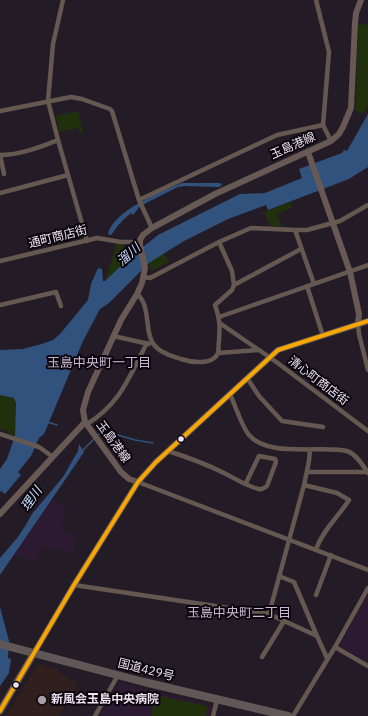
<!DOCTYPE html>
<html>
<head>
<meta charset="utf-8">
<style>
	body { margin:0 }
	canvas { display:block; background:#231c26 }
</style>
</head>
<body>
<canvas width="368" height="716"></canvas>
<script>
const g = document.querySelector('canvas').getContext('2d');
g.lineJoin = 'round';
function paint(path, color) {
  g.fillStyle = color;
  g.fill(path, 'evenodd');
}
function strokePath(path, color, width, dash) {
  g.strokeStyle = color;
  g.lineWidth = width;
  g.lineCap = dash ? 'butt' : 'round';
  g.setLineDash(dash || []);
  g.stroke(path);
}
function label(font, color, halo, rows, align = 'center') {
  g.font = font + ' "IBM Plex Sans","Noto Sans JP",sans-serif';
  g.lineWidth = 4;
  g.setLineDash([]);
  g.textBaseline = 'middle';
  g.strokeStyle = halo;
  g.fillStyle = color;
  for (const [text, x, y, turn = 0] of rows) {
    g.save();
    g.translate(x, y);
    g.rotate((+turn || 0) * Math.PI / 180);
    g.textAlign = isNaN(turn) ? turn : align;
    if (halo) g.strokeText(text, 0, 0);
    g.fillText(text, 0, 0);
    g.restore();
  }
}
paint(new Path2D(`
	M 52,499 L 65,508 L 60,526 L 63,527 L 62,532 L 77,535 L 73,553 L 41,547 L 38,560 L 36,561 L 13,555 Z
	M 368,594 L 368,663 L 339,646 Z
	M 119,683 L 212,706 L 210,716 L 100,716 Z`), '#2b1a31');
paint(new Path2D(`
	M 38,664 L 58,669 L 57,671 L 78,684 L 59,716 L 6,716 Z`), '#301f1c');
paint(new Path2D(`
	M 358,24 L 368,25 L 368,105 L 363,114 L 355,110 L 356,99 Z
	M 78,111 L 83,133 L 80,133 L 78,128 L 59,132 L 56,116 Z
	M 290,202 L 292,208 L 277,214 L 282,227 L 270,226 L 264,212 Z
	M 117,243 L 122,245 L 123,247 L 133,247 L 135,253 L 105,281 Z
	M 163,253 L 169,262 L 154,270 L 150,269 L 149,262 Z
	M 0,395 L 14,398 L 16,400 L 15,436 L 9,434 L 8,431 L 0,429 Z
	M 155,695 L 208,706 L 206,716 L 151,716 Z`), '#20300c');
paint(new Path2D(`
	M 368,114 L 368,167 L 349,179 L 268,210 L 266,205 L 228,219 L 184,241 L 163,254 L 149,263 L 109,303 L 100,309 L 83,341 L 44,434 L 39,438 L 31,456 L 18,472 L 21,475 L 5,494 L 1,491 L 0,492 L 0,469 L 7,459 L 15,436 L 16,403 L 14,398 L 0,395 L 0,350 L 23,349 L 45,343 L 53,340 L 60,334 L 88,300 L 91,284 L 98,268 L 102,269 L 103,281 L 105,281 L 129,258 L 158,235 L 240,194 L 265,193 L 302,178 L 299,169 L 342,153 L 344,150 L 347,151 Z
	M 182,183 L 220,183 L 222,185 L 219,187 L 185,186 L 178,187 L 140,206 L 133,215 L 131,213 L 122,221 L 120,224 L 119,224 L 111,235 L 108,234 C 113,211 162,191 182,183 Z
	M 79,444 L 84,452 L 0,575 L 0,558 L 18,537 L 27,523 L 32,514 L 63,477 L 78,451 Z
	M 0,607 L 9,641 L 8,658 L 11,659 L 9,673 L 0,686 Z`), '#32527e');
strokePath(new Path2D(`
	M 47,422 L 57,425
	M 98,435 L 101,432 L 108,432 L 135,440 L 153,443
	M 82,451 L 95,438`), '#32527e', 1.5);
strokePath(new Path2D(`
	M 63,0 L 53,44 L 48,101 L 58,140 L 87,241
	M 0,111 L 71,97 L 82,99 L 110,109 L 112,111 L 139,200 L 152,228
	M 323,125 L 331,141
	M 4,174 L 0,155 C 20,155 40,147 58,140
	M 0,193 L 68,175
	M 139,200 L 277,135 L 323,125 L 329,52 L 316,0
	M 295,230 L 314,284
	M 219,242 L 232,271 L 234,285
	M 0,261 L 97,238 L 121,242 L 140,242
	M 144,277 L 150,278 L 219,242 L 251,228 L 295,230 L 307,230 L 340,221 L 368,205
	M 307,286 L 323,336
	M 137,294 C 152,306 143,335 156,347 C 162,354 173,356 181,359 C 190,362 213,366 218,353 C 219,350 218,345 219,341 C 220,325 220,320 215,305 L 232,290 L 234,285 L 301,249
	M 0,305 L 56,292 L 61,306
	M 219,317 L 368,265
	M 221,324 L 275,361 L 368,431
	M 358,324 L 359,334 L 368,370
	M 113,336 L 149,344
	M 218,353 L 258,350
	M 247,378 L 259,396 L 282,421 L 323,427
	M 230,394 C 235,405 242,427 249,435 C 268,458 322,445 347,451 C 356,454 363,465 368,473
	M 87,424 C 121,403 129,377 147,343
	M 0,434 L 39,447 L 53,457
	M 168,451 C 187,457 206,464 224,473 C 234,478 248,487 259,489 C 262,490 264,488 267,486 L 276,462 L 275,459 L 259,456 L 246,483
	M 307,472 L 367,472
	M 138,482 L 368,570
	M 304,485 L 337,493 L 349,500 C 338,517 323,530 316,549
	M 279,576 L 294,582 L 317,636
	M 74,585 L 269,614 L 317,636 L 327,658
	M 316,595 L 331,555
	M 269,614 L 304,485 L 309,461 L 310,450
	M 335,647 L 368,666
	M 262,657 L 284,621
	M 95,716 L 118,675
	M 213,716 L 217,700
	M 293,716 L 335,647 L 368,588`), '#655851', 4.5);
strokePath(new Path2D(`
	M 308,152 L 350,272 L 359,314 L 358,324
	M 138,482 L 129,479 L 121,472 L 85,422 L 83,410 L 88,392 L 121,320 L 137,294 L 142,283 L 145,268 L 140,245 L 140,240 L 143,235 L 152,228 L 215,194 L 331,141 L 339,134 L 343,127 L 351,108 L 355,23 L 356,13 L 361,0
	M 0,514 L 85,422
	M 34,653 L 74,585 L 138,482 L 156,462 L 278,350 L 368,321`), '#695955', 6);
strokePath(new Path2D(`
	M 0,711 L 34,653`), '#675854', 7);
strokePath(new Path2D(`
	M 0,644 L 144,682 L 288,716`), '#625757', 8);
strokePath(new Path2D(`
	M 0,711 L 74,585 L 138,482 L 156,462 L 278,350 L 368,321`), '#f7a600', 4);
for (const [x, y, r, color] of [
	[181,439,3.5,"#ece2f0"],
	[16,685,3.5,"#ece2f0"],
	[42,700,5,"#a69da9"]
]) {
  const dot = new Path2D();
  dot.arc(x, y, r, 0, 2 * Math.PI);
  g.fillStyle = color;
  g.fill(dot);
  strokePath(dot, '#0b060d', 1.5);
}
label('12px', '#ece2f0', '#0b060d', [
	["玉島港線",293,146,-24],
	["通町商店街",58,237,-14],
	["清心町商店街",318,381,37],
	["玉島港線",113,442,54],
	["国道429号",146,670,14]
]);
label('bold 12px', '#ece2f0', '#0b060d', [
	["新風会玉島中央病院",51,700]
], 'left');
label('italic 13px', '#c8defc', '#0b060d', [
	["溜川",129,255,-42],
	["理川",32,499,-55]
]);
label('13px', '#c8b7d1', '#0b060d', [
	["玉島中央町一丁目",99,363],
	["玉島中央町二丁目",239,613]
]);
</script>
</body>
</html>
